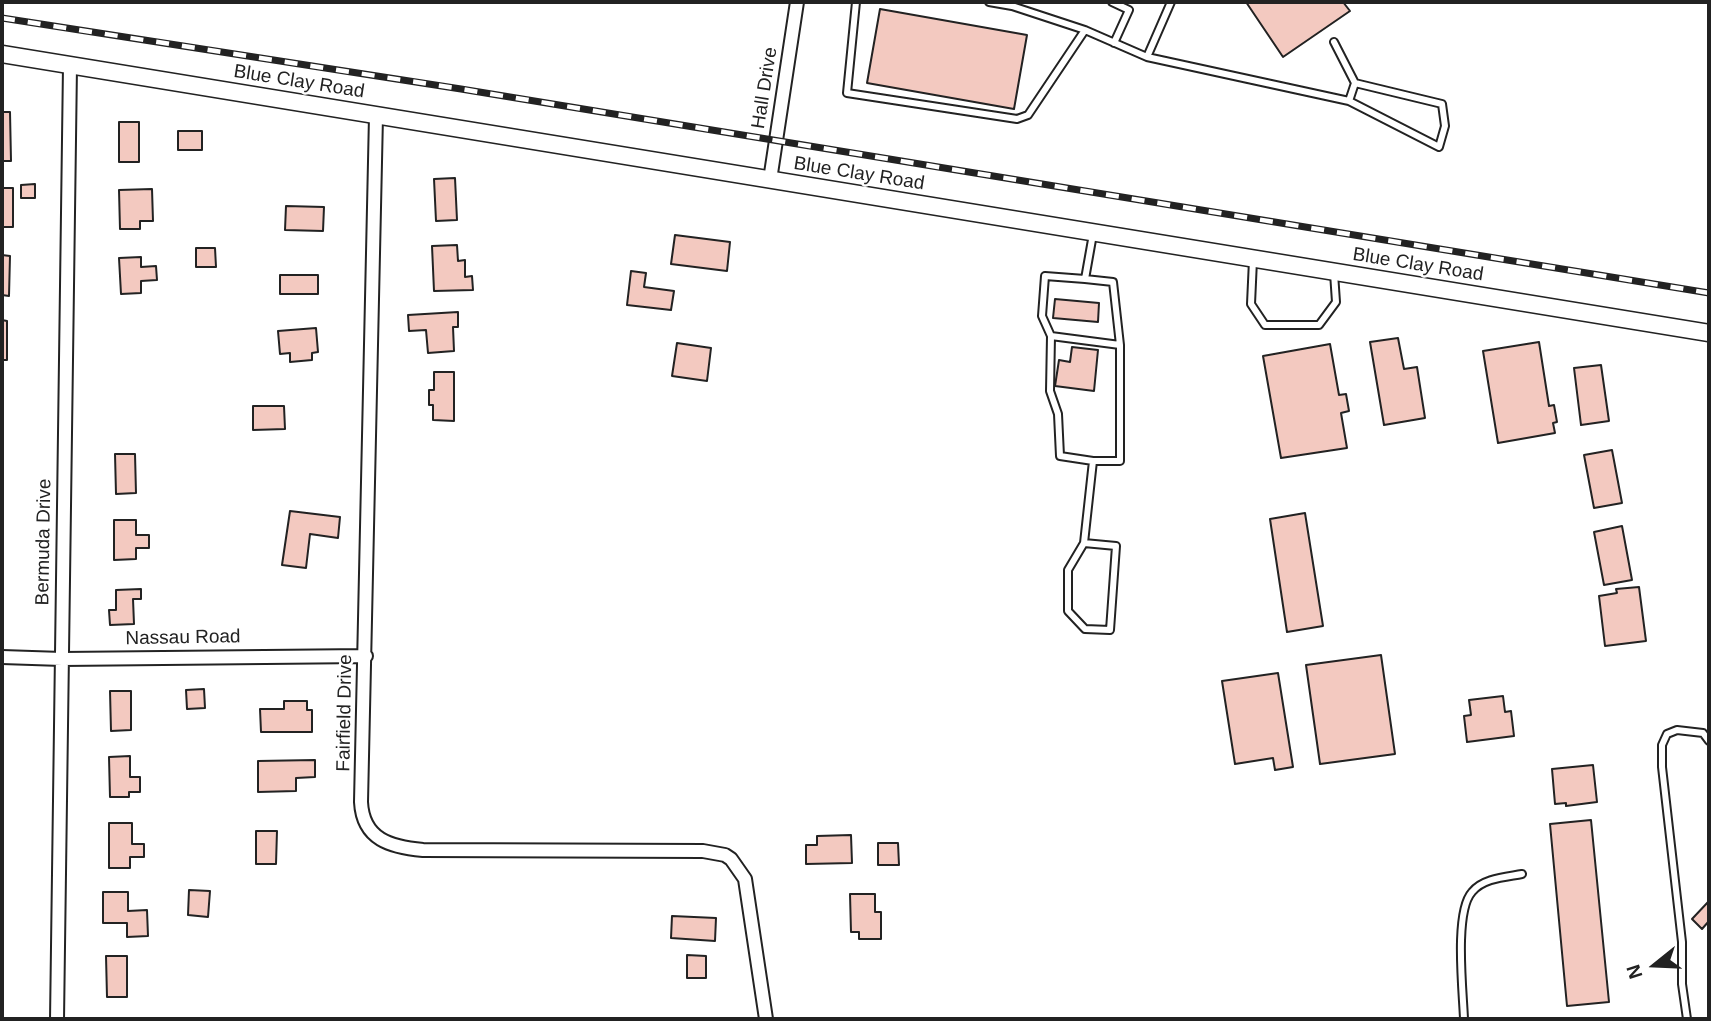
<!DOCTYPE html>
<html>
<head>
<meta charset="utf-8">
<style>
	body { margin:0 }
	#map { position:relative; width:1711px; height:1021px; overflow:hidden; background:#fff; font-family:Helvetica,sans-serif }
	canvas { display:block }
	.frame { position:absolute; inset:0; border:4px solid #222; pointer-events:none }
	.north { position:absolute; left:1620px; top:930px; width:70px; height:70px; -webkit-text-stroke:5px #fff; paint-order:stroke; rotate:252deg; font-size:19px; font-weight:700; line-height:28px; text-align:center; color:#222 }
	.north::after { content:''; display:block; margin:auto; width:24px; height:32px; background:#222; clip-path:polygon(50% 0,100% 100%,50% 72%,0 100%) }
</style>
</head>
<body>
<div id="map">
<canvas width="1711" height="1021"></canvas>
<div class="frame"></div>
<div class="north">N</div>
</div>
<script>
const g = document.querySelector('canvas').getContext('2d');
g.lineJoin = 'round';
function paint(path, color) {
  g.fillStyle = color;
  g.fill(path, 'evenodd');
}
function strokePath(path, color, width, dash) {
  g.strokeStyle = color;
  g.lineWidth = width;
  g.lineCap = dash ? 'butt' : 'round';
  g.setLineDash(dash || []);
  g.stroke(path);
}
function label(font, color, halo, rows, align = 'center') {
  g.font = font + ' Helvetica,sans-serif';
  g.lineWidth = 5;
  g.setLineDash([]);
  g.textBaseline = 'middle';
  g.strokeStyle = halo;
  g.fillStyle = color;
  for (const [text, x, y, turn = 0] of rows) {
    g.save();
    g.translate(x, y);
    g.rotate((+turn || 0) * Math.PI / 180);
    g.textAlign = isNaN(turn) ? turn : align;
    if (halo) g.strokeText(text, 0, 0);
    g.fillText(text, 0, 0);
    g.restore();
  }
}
const building = new Path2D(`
	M 1246,2 L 1343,2 L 1350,11 L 1283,57 Z
	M 880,9 L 1027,35 L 1014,109 L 867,83 Z
	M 2,112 L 10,112 L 11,161 L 2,161 Z
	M 119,122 L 139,122 L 139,162 L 119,162 Z
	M 178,131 L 202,131 L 202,150 L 178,150 Z
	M 455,178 L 457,220 L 436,221 L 434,179 Z
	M 35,184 L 35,198 L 21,198 L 21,185 Z
	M 2,188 L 13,188 L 13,227 L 2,227 Z
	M 152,189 L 153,221 L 140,221 L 140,229 L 120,229 L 119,190 Z
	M 286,206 L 324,207 L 323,231 L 285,230 Z
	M 675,235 L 730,242 L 727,271 L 671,264 Z
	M 457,245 L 458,261 L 465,260 L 465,277 L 472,276 L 473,290 L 434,291 L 432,246 Z
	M 196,248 L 215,248 L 216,267 L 196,267 Z
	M 2,255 L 10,256 L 9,296 L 2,295 Z
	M 141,257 L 141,267 L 156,266 L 157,280 L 141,281 L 141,293 L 121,294 L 119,258 Z
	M 631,271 L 646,273 L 644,287 L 674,291 L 671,310 L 627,305 Z
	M 280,275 L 318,275 L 318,294 L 280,294 Z
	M 1055,299 L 1099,303 L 1098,322 L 1053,318 Z
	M 458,312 L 458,327 L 453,327 L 454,351 L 428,353 L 426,330 L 409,331 L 408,315 Z
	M 2,320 L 7,321 L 7,360 L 2,360 Z
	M 316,328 L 318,352 L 312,353 L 312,360 L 290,362 L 290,353 L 280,354 L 278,331 Z
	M 1398,338 L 1404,369 L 1417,367 L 1425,418 L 1384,425 L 1370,342 Z
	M 1539,342 L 1549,406 L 1554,405 L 1557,422 L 1553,423 L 1555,433 L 1498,443 L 1483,351 Z
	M 677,343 L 711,348 L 707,381 L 672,376 Z
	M 1330,344 L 1339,395 L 1346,394 L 1349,411 L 1341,413 L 1347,448 L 1281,458 L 1263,356 Z
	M 1072,347 L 1098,350 L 1094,391 L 1055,386 L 1059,360 L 1070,362 Z
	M 1601,365 L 1609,421 L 1581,425 L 1574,368 Z
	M 434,372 L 454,372 L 454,421 L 433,420 L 433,405 L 429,405 L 429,390 L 434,390 Z
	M 253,406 L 284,406 L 285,429 L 253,430 Z
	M 1612,450 L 1622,503 L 1594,508 L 1584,455 Z
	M 115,454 L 135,454 L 136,493 L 116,494 Z
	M 290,511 L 340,517 L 338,538 L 310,534 L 306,568 L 282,565 Z
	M 1305,513 L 1323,626 L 1287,632 L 1270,519 Z
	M 114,520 L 136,520 L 136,535 L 149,535 L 149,548 L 136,548 L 136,559 L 114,560 Z
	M 1622,526 L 1632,580 L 1604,585 L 1594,532 Z
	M 1639,587 L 1646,641 L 1605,646 L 1599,596 L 1617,593 L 1616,589 Z
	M 141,589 L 141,599 L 133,599 L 134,624 L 110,625 L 109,610 L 116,610 L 116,590 Z
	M 1381,655 L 1395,754 L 1320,764 L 1306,665 Z
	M 1278,673 L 1293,767 L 1275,770 L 1273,758 L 1235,764 L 1222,681 Z
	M 204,689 L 205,708 L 187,709 L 186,690 Z
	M 110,691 L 131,691 L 131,730 L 111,731 Z
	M 1503,696 L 1505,712 L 1511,711 L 1514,736 L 1467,742 L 1464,716 L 1471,715 L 1469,700 Z
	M 284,701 L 307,701 L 307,710 L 312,710 L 312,732 L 261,732 L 260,709 L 284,709 Z
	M 130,756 L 130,777 L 140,777 L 140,792 L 129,792 L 129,797 L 110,797 L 109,757 Z
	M 315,760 L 315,777 L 296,778 L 296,791 L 258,792 L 258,761 Z
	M 1593,765 L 1597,802 L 1566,806 L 1566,803 L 1555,804 L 1552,769 Z
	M 1591,820 L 1609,1002 L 1567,1006 L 1550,824 Z
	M 109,823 L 132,823 L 132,844 L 144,844 L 144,857 L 130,857 L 130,868 L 109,868 Z
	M 256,831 L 277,831 L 276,864 L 256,864 Z
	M 851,835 L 852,863 L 806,864 L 806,845 L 817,845 L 817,836 Z
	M 878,843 L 898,843 L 899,865 L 878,865 Z
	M 189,890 L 210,891 L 208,917 L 188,915 Z
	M 103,892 L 128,892 L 128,911 L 147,910 L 148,936 L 127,937 L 127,923 L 103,923 Z
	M 850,894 L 875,894 L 875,912 L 881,912 L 881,939 L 859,939 L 859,932 L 851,932 Z
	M 1709,901 L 1709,921 L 1702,929 L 1692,919 Z
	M 672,916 L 716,918 L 715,941 L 671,938 Z
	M 687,955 L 706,956 L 706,978 L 687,978 Z
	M 106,956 L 127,956 L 127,997 L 107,997 Z`);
paint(building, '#f3c9c0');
strokePath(building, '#222', 2);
const service = new Path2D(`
	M 856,2 L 847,93 L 1017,119 L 1028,115 L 1085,30 L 1012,6 L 989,2
	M 1112,2 L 1129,10 L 1114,43
	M 1085,30 L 1147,57 L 1349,101 L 1439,147 L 1445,126 L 1442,104 L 1355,83
	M 1334,42 L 1355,83 L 1349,101
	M 1147,57 L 1171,2
	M 1253,260 L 1251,304 L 1265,325 L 1319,325 L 1336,302 L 1334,273
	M 1085,279 L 1113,282 L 1120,345 L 1051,336 L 1042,316 L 1045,276 L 1085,279 L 1093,234
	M 1051,336 L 1050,391 L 1058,414 L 1060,456 L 1093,461 L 1120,461 L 1120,345
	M 1084,543 L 1116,546 L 1110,630 L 1085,629 L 1068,611 L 1068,570 L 1084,543 L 1093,461
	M 1464,1019 C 1463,991 1454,912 1472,892 C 1483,878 1506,877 1522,874
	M 1687,1019 L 1682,984 L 1682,942 L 1662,767 L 1662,745 L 1667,734 L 1677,730 L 1703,733 L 1709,741`);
const minor = new Path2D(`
	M 376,116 L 361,802 C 363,840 391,847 423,850 L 703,851 L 725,855 L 731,859 L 745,879 L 766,1019
	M 770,180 L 797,2
	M 2,657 L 62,659 L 366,656
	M 57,1019 L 70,66`);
const tertiary = new Path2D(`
	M 2,54 L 1709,333`);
strokePath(service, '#222', 10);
strokePath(minor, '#222', 16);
strokePath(tertiary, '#222', 19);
strokePath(service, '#fff', 6);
strokePath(minor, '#fff', 12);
strokePath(tertiary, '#fff', 16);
const rail = new Path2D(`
	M 2,18 L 461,89 L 1709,293`);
strokePath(rail, '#222', 7);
strokePath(rail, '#fff', 4.5, [13]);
label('19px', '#222', '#fff', [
	["Blue Clay Road",299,82,9],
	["Hall Drive",765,88,-81],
	["Blue Clay Road",859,174,9],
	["Blue Clay Road",1418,265,9],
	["Bermuda Drive",44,542,-89],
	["Nassau Road",183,638,-1],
	["Fairfield Drive",345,713,-89]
]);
</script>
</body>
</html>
